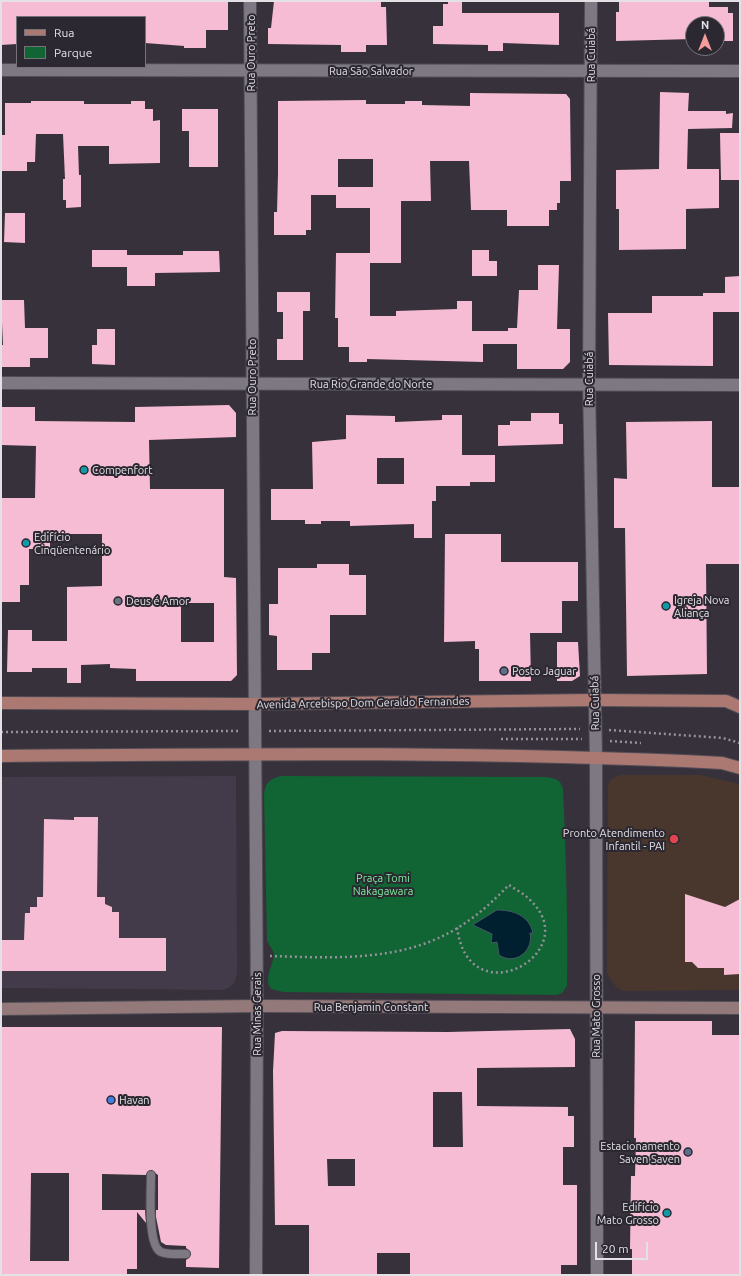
<!DOCTYPE html>
<html>
<head>
<meta charset="utf-8">
<style>
	body { margin:0 }
	#map { position:relative; width:741px; height:1276px; overflow:hidden; background:#37313b; font-family:Ubuntu,sans-serif }
	canvas { display:block }
	.frame { position:absolute; inset:0; border:2px solid #e3e0e6; pointer-events:none }
	.legend { position:absolute; left:16px; top:16px; width:130px; height:52px; box-sizing:border-box; background:#2c2831; border:1px solid #757279; margin:0; padding:5px 7px; list-style:none; font-size:12px; color:#e3e0e6 }
	.legend li { display:flex; align-items:center; gap:8px; height:20px }
	.legend b { width:20px; border:1px solid #757279 }
	.north { position:absolute; left:685px; top:16px; width:40px; height:40px; box-sizing:border-box; background:#2c2831; border:1px solid #757279; border-radius:50%; rotate:0deg; font-size:11px; font-weight:700; line-height:16px; text-align:center; color:#e3e0e6 }
	.north::after { content:''; display:block; margin:auto; width:14px; height:18px; background:#f59b9c; clip-path:polygon(50% 0,100% 100%,50% 72%,0 100%) }
	.scale { position:absolute; left:595px; top:1242px; width:53px; height:18px; box-sizing:border-box; border:2px solid #e3e0e6; border-top:0; padding-left:5px; font-size:12px; line-height:14px; white-space:nowrap; color:#e3e0e6; -webkit-text-stroke:3px #2c2831; paint-order:stroke }
</style>
</head>
<body>
<div id="map">
<canvas width="741" height="1276"></canvas>
<div class="frame"></div>
<ul class="legend">
<li><b style="height:5px;background:#ab7972"></b>Rua</li>
<li><b style="height:11px;background:#116433"></b>Parque</li>
</ul>
<div class="north">N</div>
<div class="scale">20 m</div>
</div>
<script>
const g = document.querySelector('canvas').getContext('2d');
g.lineJoin = 'round';
function paint(path, color) {
  g.fillStyle = color;
  g.fill(path, 'evenodd');
}
function strokePath(path, color, width, dash) {
  g.strokeStyle = color;
  g.lineWidth = width;
  g.lineCap = dash ? 'butt' : 'round';
  g.setLineDash(dash || []);
  g.stroke(path);
}
function label(font, color, halo, rows, align = 'center') {
  g.font = font + ' Ubuntu,sans-serif';
  g.lineWidth = 4;
  g.setLineDash([]);
  g.textBaseline = 'middle';
  g.strokeStyle = halo;
  g.fillStyle = color;
  for (const [text, x, y, turn = 0] of rows) {
    g.save();
    g.translate(x, y);
    g.rotate((+turn || 0) * Math.PI / 180);
    g.textAlign = isNaN(turn) ? turn : align;
    if (halo) g.strokeText(text, 0, 0);
    g.fillText(text, 0, 0);
    g.restore();
  }
}
paint(new Path2D(`
	M 236,776 L 237,973 L 235,982 L 230,987 L 223,990 L 1,988 L 1,777 Z`), '#433b4a');
paint(new Path2D(`
	M 620,775 L 700,775 L 740,784 L 740,990 L 624,991 L 617,988 L 610,979 L 607,972 L 608,785 L 611,779 Z`), '#49372e');
paint(new Path2D(`
	M 281,776 L 545,777 C 554,778 561,779 563,789 C 566,855 568,921 567,986 L 562,993 L 557,995 L 283,992 L 271,989 C 263,977 274,965 274,953 L 267,941 L 264,795 C 265,783 269,779 281,776 Z`), '#116433');
const water = new Path2D(`
	M 497,910 C 513,910 529,915 533,933 L 530,933 C 534,951 515,966 499,955 L 497,942 L 491,943 L 492,934 L 473,925 Z`);
paint(water, '#001f2f');
strokePath(water, '#445966', 1);
paint(new Path2D(`
	M 1,1 L 228,1 L 228,30 L 206,30 L 206,48 L 184,48 L 184,46 L 145,43 L 145,17 L 17,17 L 17,44 L 1,45 Z
	M 274,1 L 381,1 L 381,7 L 386,7 L 387,45 L 366,45 L 366,52 L 341,52 L 341,45 L 268,44 L 268,28 L 271,28 Z
	M 448,1 L 462,1 L 462,13 L 559,13 L 559,45 L 503,43 L 503,51 L 488,51 L 488,45 L 433,44 L 433,26 L 443,26 L 443,4 L 448,4 Z
	M 619,1 L 709,1 L 709,7 L 728,7 L 728,13 L 733,13 L 733,41 L 717,41 L 717,24 L 693,24 L 693,39 L 616,41 L 616,12 L 619,12 Z
	M 660,92 L 689,93 L 688,111 L 726,111 L 726,114 L 733,113 L 732,128 L 688,129 L 687,169 L 719,169 L 719,208 L 686,209 L 686,249 L 619,250 L 619,209 L 616,209 L 616,170 L 659,169 Z
	M 470,93 L 566,94 L 570,99 L 571,181 L 560,181 L 560,203 L 557,203 L 557,210 L 549,210 L 549,226 L 507,226 L 507,210 L 471,210 L 469,161 L 430,161 L 431,201 L 401,201 L 401,263 L 370,263 L 370,316 L 396,316 L 396,311 L 457,309 L 457,301 L 472,301 L 472,331 L 508,331 L 508,328 L 517,328 L 519,290 L 538,290 L 538,265 L 559,265 L 557,329 L 570,329 L 570,362 L 563,369 L 517,369 L 517,344 L 483,344 L 483,362 L 367,359 L 367,362 L 349,362 L 349,347 L 338,347 L 338,318 L 335,318 L 336,253 L 370,253 L 370,208 L 336,208 L 336,195 L 311,195 L 311,230 L 306,230 L 306,235 L 274,235 L 274,212 L 277,212 L 278,174 L 278,101 L 366,100 L 366,104 L 405,104 L 405,101 L 422,101 L 422,105 L 470,106 ZM 338,159 L 373,159 L 373,187 L 338,187 Z
	M 31,101 L 84,101 L 84,104 L 131,104 L 131,101 L 145,101 L 145,109 L 153,109 L 153,121 L 160,120 L 160,163 L 109,164 L 109,146 L 78,146 L 79,175 L 81,175 L 81,207 L 66,208 L 66,200 L 63,200 L 63,179 L 65,179 L 63,134 L 36,134 L 35,162 L 27,162 L 27,171 L 1,171 L 1,135 L 5,135 L 5,103 L 31,103 Z
	M 182,109 L 218,109 L 218,167 L 189,167 L 189,131 L 182,131 Z
	M 720,133 L 740,133 L 740,180 L 721,180 Z
	M 5,213 L 25,213 L 25,243 L 4,242 Z
	M 92,250 L 127,250 L 127,255 L 183,255 L 183,251 L 219,251 L 220,272 L 155,273 L 155,286 L 127,286 L 127,262 L 127,267 L 92,267 Z
	M 472,250 L 489,250 L 489,261 L 497,261 L 497,276 L 472,276 Z
	M 740,276 L 740,312 L 713,312 L 713,366 L 609,365 L 608,313 L 652,313 L 652,296 L 703,296 L 703,293 L 725,293 L 725,277 Z
	M 277,292 L 310,292 L 310,311 L 303,311 L 303,360 L 277,360 L 277,339 L 283,339 L 283,312 L 277,312 Z
	M 1,300 L 24,300 L 25,328 L 48,328 L 48,358 L 30,358 L 30,367 L 1,367 L 1,345 L 3,345 Z
	M 97,329 L 115,329 L 115,365 L 92,364 L 92,345 L 97,345 Z
	M 229,405 L 236,413 L 236,437 L 149,440 L 150,489 L 224,489 L 224,577 L 236,578 L 237,675 L 231,681 L 136,681 L 136,669 L 110,668 L 110,664 L 81,665 L 81,683 L 67,683 L 67,668 L 32,668 L 32,672 L 7,672 L 8,630 L 32,630 L 32,641 L 67,641 L 67,587 L 102,586 L 102,534 L 50,534 L 50,549 L 29,549 L 29,585 L 20,585 L 20,602 L 1,602 L 1,498 L 35,498 L 36,446 L 1,445 L 1,407 L 35,407 L 35,421 L 135,422 L 135,407 ZM 181,603 L 214,603 L 214,642 L 181,642 Z
	M 531,413 L 559,413 L 559,424 L 563,424 L 563,444 L 498,446 L 498,425 L 510,425 L 510,421 L 531,421 Z
	M 346,415 L 395,416 L 395,422 L 442,420 L 442,415 L 462,415 L 462,455 L 495,455 L 495,482 L 470,482 L 470,486 L 436,486 L 436,501 L 432,501 L 432,538 L 414,538 L 414,524 L 350,526 L 350,521 L 321,521 L 321,524 L 305,524 L 305,520 L 271,520 L 271,489 L 313,489 L 312,442 L 346,439 ZM 377,458 L 404,458 L 404,484 L 377,484 Z
	M 712,421 L 712,487 L 740,487 L 740,564 L 706,564 L 707,674 L 627,676 L 625,528 L 614,528 L 614,478 L 627,479 L 626,422 Z
	M 445,534 L 501,534 L 501,562 L 578,562 L 578,601 L 562,601 L 562,633 L 530,633 L 531,681 L 479,681 L 479,649 L 475,649 L 475,641 L 444,642 Z
	M 317,564 L 349,564 L 349,575 L 366,575 L 366,615 L 330,615 L 330,653 L 312,653 L 312,670 L 277,670 L 277,636 L 269,635 L 269,604 L 278,604 L 278,568 L 317,568 Z
	M 557,642 L 578,642 L 580,676 L 572,681 L 557,681 Z
	M 74,817 L 98,817 L 97,897 L 105,897 L 105,904 L 112,907 L 112,912 L 119,912 L 119,938 L 166,938 L 166,971 L 1,971 L 1,940 L 24,940 L 25,913 L 30,913 L 30,907 L 37,907 L 37,897 L 43,897 L 44,819 L 74,820 Z
	M 685,894 L 725,907 L 740,899 L 740,974 L 724,975 L 724,968 L 698,968 L 692,962 L 685,962 Z
	M 635,1021 L 712,1021 L 712,1035 L 740,1035 L 740,1275 L 632,1275 L 632,1249 L 630,1249 L 631,1176 L 635,1176 L 636,1138 L 634,1138 Z
	M 1,1027 L 222,1027 L 219,1268 L 186,1267 L 186,1260 L 189,1258 L 191,1254 L 190,1251 L 186,1248 L 186,1246 L 166,1245 L 161,1242 L 156,1217 L 156,1210 L 158,1210 L 158,1175 L 151,1170 L 146,1175 L 102,1174 L 102,1210 L 145,1210 L 146,1223 L 137,1212 L 137,1269 L 127,1269 L 127,1275 L 1,1275 ZM 31,1173 L 69,1173 L 69,1261 L 30,1261 Z
	M 570,1029 L 575,1039 L 575,1067 L 477,1068 L 477,1106 L 568,1107 L 568,1116 L 574,1116 L 574,1147 L 563,1147 L 563,1185 L 577,1185 L 577,1265 L 561,1265 L 561,1275 L 410,1275 L 410,1253 L 377,1253 L 377,1275 L 309,1275 L 309,1225 L 275,1225 L 273,1071 L 275,1033 L 282,1031 L 448,1032 ZM 433,1092 L 462,1092 L 463,1147 L 433,1147 ZM 327,1159 L 355,1159 L 355,1186 L 328,1186 Z`), '#f6bcd4');
const lane = new Path2D(`
	M 151,1175 C 151,1190 147,1246 161,1252 C 168,1255 178,1254 186,1254`);
const street = new Path2D(`
	M 250,1 L 257,1006 L 256,1275
	M 591,1 L 589,384 L 596,757 L 597,1275
	M 1,70 L 740,71
	M 1,383 L 740,385`);
const secondary = new Path2D(`
	M 1,1009 L 257,1006 L 740,1008`);
const primary = new Path2D(`
	M 1,703 L 254,704 L 594,700 L 726,701 L 740,707
	M 1,756 C 241,754 482,751 722,763 L 740,768`);
strokePath(lane, '#514d55', 10);
strokePath(street, '#514d55', 14);
strokePath(secondary, '#514d55', 14);
strokePath(primary, '#514d55', 14);
strokePath(new Path2D(`
	M 609,730 L 723,738 L 740,743
	M 269,731 L 580,729
	M 1,732 L 240,731
	M 501,739 L 582,739
	M 610,741 L 641,743
	M 270,956 C 338,958 410,963 468,921 C 483,911 496,898 509,885 C 516,890 525,894 531,901 C 585,953 468,1018 457,927`), '#959199', 2.5, [2, 3]);
strokePath(lane, '#7e7883', 8);
strokePath(street, '#7e7883', 12);
strokePath(secondary, '#94797a', 12);
strokePath(primary, '#ab7972', 12);
for (const [x, y, r, color] of [
	[84,470,4,"#0f9aa8"],
	[26,543,4,"#0f9aa8"],
	[118,601,4,"#6b7280"],
	[666,606,4,"#0f9aa8"],
	[504,671,4,"#5c6f8a"],
	[674,839,5,"#e0444e"],
	[111,1100,4,"#3f7fe0"],
	[688,1152,4,"#5c6f8a"],
	[667,1213,4,"#0f9aa8"]
]) {
  const dot = new Path2D();
  dot.arc(x, y, r, 0, 2 * Math.PI);
  g.fillStyle = color;
  g.fill(dot);
  strokePath(dot, '#2c2831', 1.5);
}
label('11px', '#e3e0e6', '#2c2831', [
	["Rua Ouro Preto",251,53,-90],
	["Rua Cuiabá",591,55,-90],
	["Rua São Salvador",371,71],
	["Rua Ouro Preto",252,377,-90],
	["Rua Cuiabá",589,379,-90],
	["Rua Rio Grande do Norte",371,384],
	["Avenida Arcebispo Dom Geraldo Fernandes",363,703,-1],
	["Rua Cuiabá",595,703,-91],
	["Rua Benjamin Constant",371,1007],
	["Rua Minas Gerais",257,1014,-90],
	["Rua Mato Grosso",596,1016,-90]
]);
label('11px', '#e3e0e6', '#2c2831', [
	["Compenfort",92,470],
	["Edifício",34,537],
	["Cinqüentenário",34,550],
	["Igreja Nova",674,600],
	["Aliança",674,613],
	["Deus é Amor",126,601],
	["Posto Jaguar",512,671],
	["Pronto Atendimento",665,833,"right"],
	["Infantil - PAI",665,846,"right"],
	["Havan",119,1100],
	["Estacionamento",680,1146,"right"],
	["Saven Saven",680,1159,"right"],
	["Edifício",659,1207,"right"],
	["Mato Grosso",659,1220,"right"]
], 'left');
label('11px', '#7eee9e', '#2c2831', [
	["Praça Tomi",383,878],
	["Nakagawara",383,891]
]);
</script>
</body>
</html>
